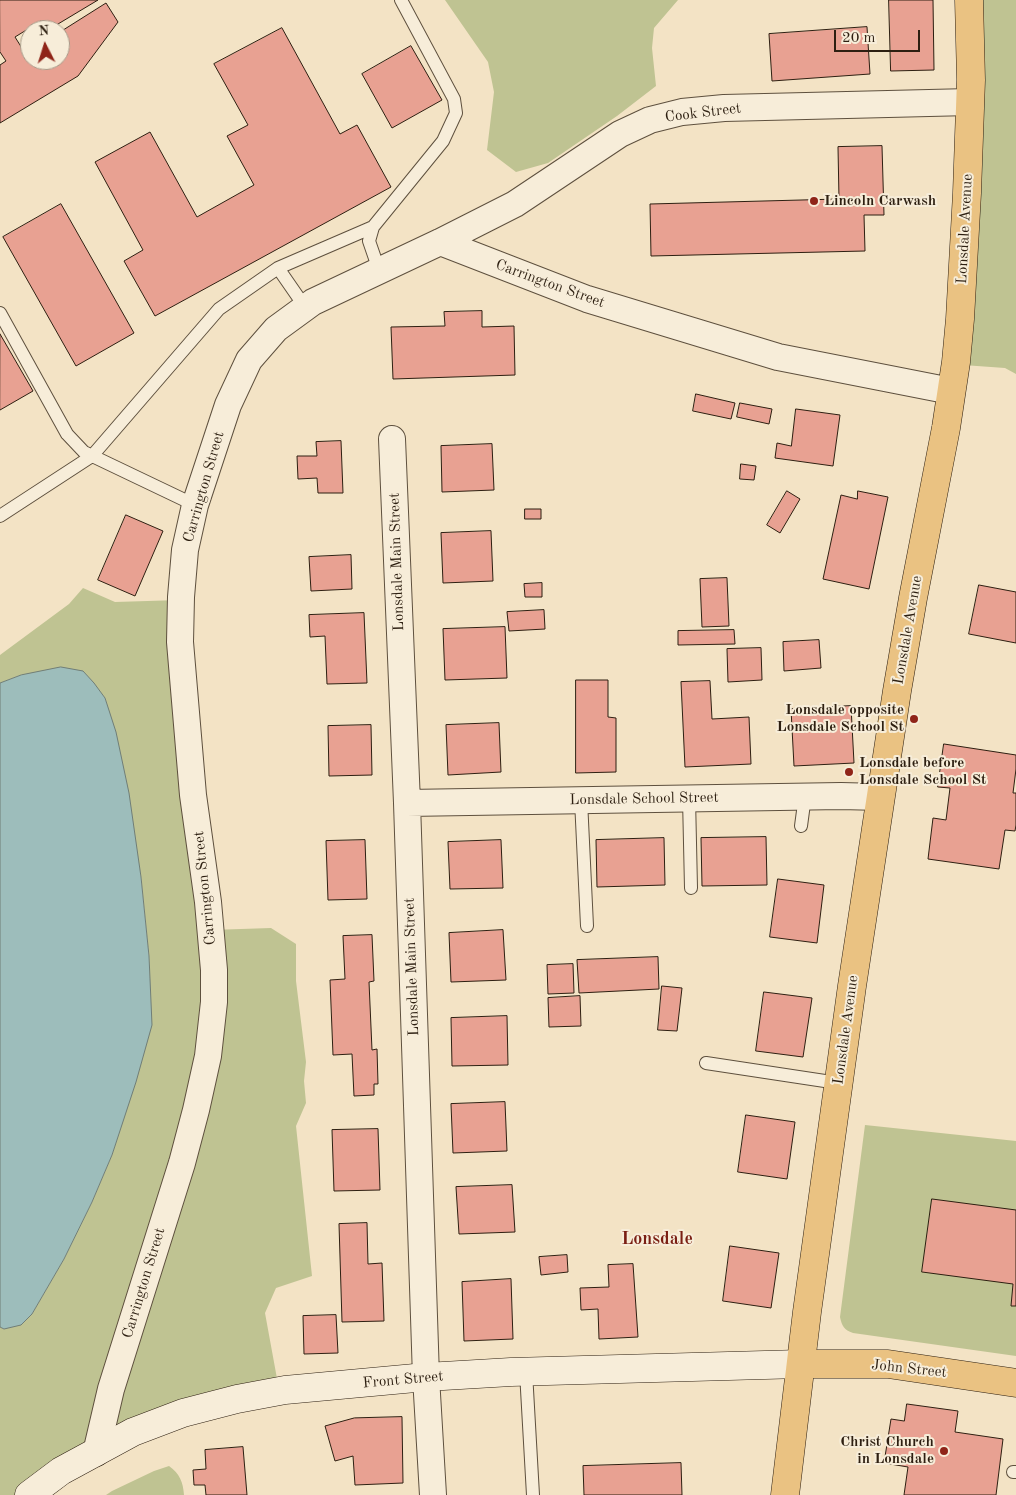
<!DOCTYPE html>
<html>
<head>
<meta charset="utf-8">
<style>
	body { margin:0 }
	#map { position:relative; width:1016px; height:1495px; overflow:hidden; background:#f3e3c5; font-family:"Old Standard TT",serif }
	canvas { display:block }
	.north { position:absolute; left:20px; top:20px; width:50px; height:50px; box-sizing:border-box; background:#f7edd9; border:1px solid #a69b89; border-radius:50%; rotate:355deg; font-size:14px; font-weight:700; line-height:20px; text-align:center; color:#2d1f11 }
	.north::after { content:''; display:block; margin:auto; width:18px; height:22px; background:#8f2418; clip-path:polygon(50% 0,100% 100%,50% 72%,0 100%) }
	.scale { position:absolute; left:834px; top:30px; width:86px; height:22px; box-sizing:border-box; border:2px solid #2d1f11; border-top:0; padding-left:6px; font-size:15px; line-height:18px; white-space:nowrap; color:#2d1f11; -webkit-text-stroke:4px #f7edd9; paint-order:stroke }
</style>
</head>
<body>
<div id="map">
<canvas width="1016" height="1495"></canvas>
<div class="north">N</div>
<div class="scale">20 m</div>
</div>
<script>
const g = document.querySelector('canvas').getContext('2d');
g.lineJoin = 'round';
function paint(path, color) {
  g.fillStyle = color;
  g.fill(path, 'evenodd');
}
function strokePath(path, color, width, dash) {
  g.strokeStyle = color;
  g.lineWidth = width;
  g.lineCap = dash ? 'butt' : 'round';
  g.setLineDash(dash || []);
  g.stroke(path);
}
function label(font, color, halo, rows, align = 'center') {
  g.font = font + ' "Old Standard TT",serif';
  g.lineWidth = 4;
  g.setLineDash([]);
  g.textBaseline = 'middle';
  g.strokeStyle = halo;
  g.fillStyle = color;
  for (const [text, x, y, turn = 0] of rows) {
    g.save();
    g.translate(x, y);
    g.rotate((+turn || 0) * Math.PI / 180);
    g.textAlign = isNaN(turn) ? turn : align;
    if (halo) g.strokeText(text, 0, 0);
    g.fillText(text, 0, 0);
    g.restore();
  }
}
paint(new Path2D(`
	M 445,0 L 678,0 L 654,28 L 652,48 L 656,86 L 617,116 L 548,163 L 516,172 L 487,150 L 494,92 L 488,62 Z
	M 972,0 L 1016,0 L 1016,374 L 1005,368 L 963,365 Z
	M 83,588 L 115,602 L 180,600 L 211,930 L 271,928 L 296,944 L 296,981 L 306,1062 L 304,1081 L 306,1103 L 296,1126 L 312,1276 L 276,1288 L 265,1313 L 280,1395 L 164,1427 L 41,1495 L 0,1495 L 0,1327 L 4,1329 L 32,1314 L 64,1259 L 92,1202 L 112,1155 L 151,1025 L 149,956 L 141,877 L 105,698 L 83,671 L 21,675 L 0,683 L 0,655 L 69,604 Z
	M 865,1125 L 1016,1141 L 1016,1356 L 853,1333 C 844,1330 842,1326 840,1317 Z
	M 169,1466 C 180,1474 183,1482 184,1495 L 106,1495 L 112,1491 L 154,1471 Z`), '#bfc392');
const water = new Path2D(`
	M 61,667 L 83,671 L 94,683 L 105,698 L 116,732 L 129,793 L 141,877 L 149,956 L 152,1025 L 136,1082 L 112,1155 L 92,1202 L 64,1259 L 32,1314 L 21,1325 L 4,1329 L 0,1327 L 0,683 L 21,675 Z`);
paint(water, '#9dbdbb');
strokePath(water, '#707e77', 1);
const building = new Path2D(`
	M 0,0 L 98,0 L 48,30 L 46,30 L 41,21 L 15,37 L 25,53 L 30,50 L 30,60 L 60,60 L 60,32 L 106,3 L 118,22 L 78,76 L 0,123 L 0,65 L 6,61 L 0,52 Z
	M 889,0 L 933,0 L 934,70 L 891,71 Z
	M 867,27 L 870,74 L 772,81 L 769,34 Z
	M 282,28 L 340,134 L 357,125 L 391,187 L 155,316 L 124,261 L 143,250 L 95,162 L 150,132 L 197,217 L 254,185 L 227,136 L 248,125 L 214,64 Z
	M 411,46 L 442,100 L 392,128 L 362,74 Z
	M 882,146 L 884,215 L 864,215 L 865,251 L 651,256 L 650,204 L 839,199 L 838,147 Z
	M 61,204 L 134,333 L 76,366 L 3,237 Z
	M 482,311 L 482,327 L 514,326 L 515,375 L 393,379 L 391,327 L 445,326 L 444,312 Z
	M 0,334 L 33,391 L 0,410 Z
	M 696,394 L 735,403 L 731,419 L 693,411 Z
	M 740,403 L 772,409 L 769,424 L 737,417 Z
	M 796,409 L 840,415 L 833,466 L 775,458 L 777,443 L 791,446 Z
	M 341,441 L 343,493 L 318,493 L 317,478 L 298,479 L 297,456 L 317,456 L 316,442 Z
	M 492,444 L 494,490 L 442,492 L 441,446 Z
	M 741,464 L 756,466 L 754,480 L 740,479 Z
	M 787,491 L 800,499 L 780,533 L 767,525 Z
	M 858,491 L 888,497 L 869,589 L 823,579 L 841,495 L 857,499 Z
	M 525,509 L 541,509 L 541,519 L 525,519 Z
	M 126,515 L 163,531 L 135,596 L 98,580 Z
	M 491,531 L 493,581 L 443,583 L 441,533 Z
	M 351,555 L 352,589 L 311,591 L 309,557 Z
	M 727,578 L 729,626 L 702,627 L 700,579 Z
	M 542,583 L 542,597 L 525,597 L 524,584 Z
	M 979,585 L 1016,592 L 1016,643 L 969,634 Z
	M 544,610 L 545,629 L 509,631 L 507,612 Z
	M 364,613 L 367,683 L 327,684 L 325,636 L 310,637 L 309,615 Z
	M 505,627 L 507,678 L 445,680 L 443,629 Z
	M 734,630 L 735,644 L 678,645 L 678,631 Z
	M 819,640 L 821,668 L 784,671 L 783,642 Z
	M 761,648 L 762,680 L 728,682 L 727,649 Z
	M 576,680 L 608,680 L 608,717 L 616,718 L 616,772 L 576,773 Z
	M 710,681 L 712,719 L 749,717 L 751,764 L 685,767 L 681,682 Z
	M 851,706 L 854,763 L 794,766 L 791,709 Z
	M 499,723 L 501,772 L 448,775 L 446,725 Z
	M 371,725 L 372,775 L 329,776 L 328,726 Z
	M 944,744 L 1016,755 L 1016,769 L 1013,793 L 1016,793 L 1016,825 L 1015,831 L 1005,830 L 999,869 L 928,859 L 933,818 L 946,820 L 950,788 L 938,787 Z
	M 766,837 L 767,885 L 702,886 L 701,838 Z
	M 664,838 L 665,885 L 597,887 L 596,840 Z
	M 365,840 L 367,899 L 328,900 L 326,841 Z
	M 501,840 L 503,888 L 450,889 L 448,842 Z
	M 778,879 L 824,885 L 817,943 L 770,937 Z
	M 503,930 L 506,980 L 451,982 L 449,933 Z
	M 372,935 L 374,981 L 369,982 L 372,1050 L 377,1049 L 378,1084 L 374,1084 L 374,1095 L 354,1096 L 352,1054 L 333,1055 L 330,980 L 345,979 L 343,936 Z
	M 658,957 L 659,989 L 579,993 L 577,960 Z
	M 573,964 L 574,993 L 548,994 L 547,965 Z
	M 662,986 L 682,988 L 677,1031 L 658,1030 Z
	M 764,992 L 812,998 L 803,1057 L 756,1051 Z
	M 580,996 L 581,1026 L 549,1027 L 548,998 Z
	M 507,1016 L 508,1065 L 452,1066 L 451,1018 Z
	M 505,1102 L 507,1151 L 453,1153 L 451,1104 Z
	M 746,1115 L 795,1122 L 787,1179 L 738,1172 Z
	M 378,1129 L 380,1190 L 334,1191 L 332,1130 Z
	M 512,1185 L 515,1232 L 459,1234 L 456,1187 Z
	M 932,1199 L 1016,1210 L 1016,1306 L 1011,1306 L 1013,1284 L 922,1272 Z
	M 367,1223 L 368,1264 L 382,1263 L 384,1321 L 342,1322 L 339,1224 Z
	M 730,1246 L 779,1253 L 771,1308 L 723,1301 Z
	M 567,1255 L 568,1272 L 541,1275 L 539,1257 Z
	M 633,1264 L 638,1337 L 599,1339 L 598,1309 L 581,1310 L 580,1288 L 609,1287 L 608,1265 Z
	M 511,1279 L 513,1339 L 464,1341 L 462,1282 Z
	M 336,1315 L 338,1353 L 304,1354 L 303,1316 Z
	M 907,1404 L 958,1411 L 955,1432 L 1003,1439 L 996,1495 L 904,1495 L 908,1467 L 884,1463 L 891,1419 L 904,1421 Z
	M 402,1417 L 403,1483 L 355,1485 L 353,1456 L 335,1461 L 325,1426 L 354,1418 Z
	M 243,1447 L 247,1495 L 206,1495 L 205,1485 L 194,1485 L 193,1470 L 206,1469 L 205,1450 Z
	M 681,1463 L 682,1495 L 584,1495 L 583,1466 Z`);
paint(building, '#e8a192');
strokePath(building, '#2d1f11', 1);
const lane = new Path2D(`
	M 278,268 L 305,307
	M 379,270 L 369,241 L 373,227 L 443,141 L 456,113 L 454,99 L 401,0
	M 0,313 L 67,434 L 84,452 L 195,505
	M 0,516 L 92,456 L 219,309 L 278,268 L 373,227
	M 689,798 L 691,888
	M 581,800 L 587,926
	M 801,826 L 805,796
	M 706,1063 L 838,1083
	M 526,1372 L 533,1495
	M 1013,1472 L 1016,1472`);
const street = new Path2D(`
	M 440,242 L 587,299 L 778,357 L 951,391
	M 392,439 L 407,803 L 426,1377 L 433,1495
	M 407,803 L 841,796 L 880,797
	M 96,1453 L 111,1389 L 182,1163 L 196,1110 L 208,1056 L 214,1002 L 214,970 L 208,902 L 193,795 L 180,642 L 181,597 L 185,550 L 195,505 L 228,405 L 249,360 L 276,329 L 313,302 L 440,242 L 515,204 L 620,134 L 650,120 L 682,112 L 724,108 L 970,102`);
const secondary = new Path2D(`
	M 29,1495 L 61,1471 L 133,1432 L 183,1413 L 237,1399 L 285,1390 L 426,1377 L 511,1372 L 801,1364`);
const primary = new Path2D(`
	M 801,1364 L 888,1364 L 1016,1383
	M 785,1495 L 807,1312 L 852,986 L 897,691 L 913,598 L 946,428 L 956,362 L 960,319 L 967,193 L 971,80 L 969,0`);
strokePath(lane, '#5e503e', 14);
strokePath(street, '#5e503e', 28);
strokePath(secondary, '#2d1f11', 29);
strokePath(primary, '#2d1f11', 29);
strokePath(lane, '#f7edd9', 12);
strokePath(street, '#f7edd9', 26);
strokePath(secondary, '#f7edd9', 28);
strokePath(primary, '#eac282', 28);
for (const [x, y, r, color] of [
	[814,201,5,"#8f2418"],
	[914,719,5,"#8f2418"],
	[849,772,5,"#8f2418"],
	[944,1451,5,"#8f2418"]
]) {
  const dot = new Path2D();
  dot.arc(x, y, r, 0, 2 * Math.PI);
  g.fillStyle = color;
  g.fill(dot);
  strokePath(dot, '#f7edd9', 2);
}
label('15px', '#2d1f11', '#f7edd9', [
	["Cook Street",703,113,-7],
	["Lonsdale Avenue",965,229,-87],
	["Carrington Street",550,284,20],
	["Carrington Street",204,487,-74],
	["Lonsdale Main Street",397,562,-92],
	["Lonsdale Avenue",908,630,-80],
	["Lonsdale School Street",644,799,-1],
	["Carrington Street",205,888,-96],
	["Lonsdale Main Street",412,967,-92],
	["Lonsdale Avenue",846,1030,-82],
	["Carrington Street",144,1283,-73],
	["John Street",909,1369,6],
	["Front Street",403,1380,-5]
]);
label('bold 15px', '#2d1f11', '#f7edd9', [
	["Lincoln Carwash",824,201],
	["Lonsdale opposite",904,710,"right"],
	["Lonsdale School St",904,727,"right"],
	["Lonsdale before",859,763],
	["Lonsdale School St",859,780],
	["Christ Church",934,1442,"right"],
	["in Lonsdale",934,1459,"right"]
], 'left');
label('bold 18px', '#7a1f14', '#f7edd9', [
	["Lonsdale",657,1239]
]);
</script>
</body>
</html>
